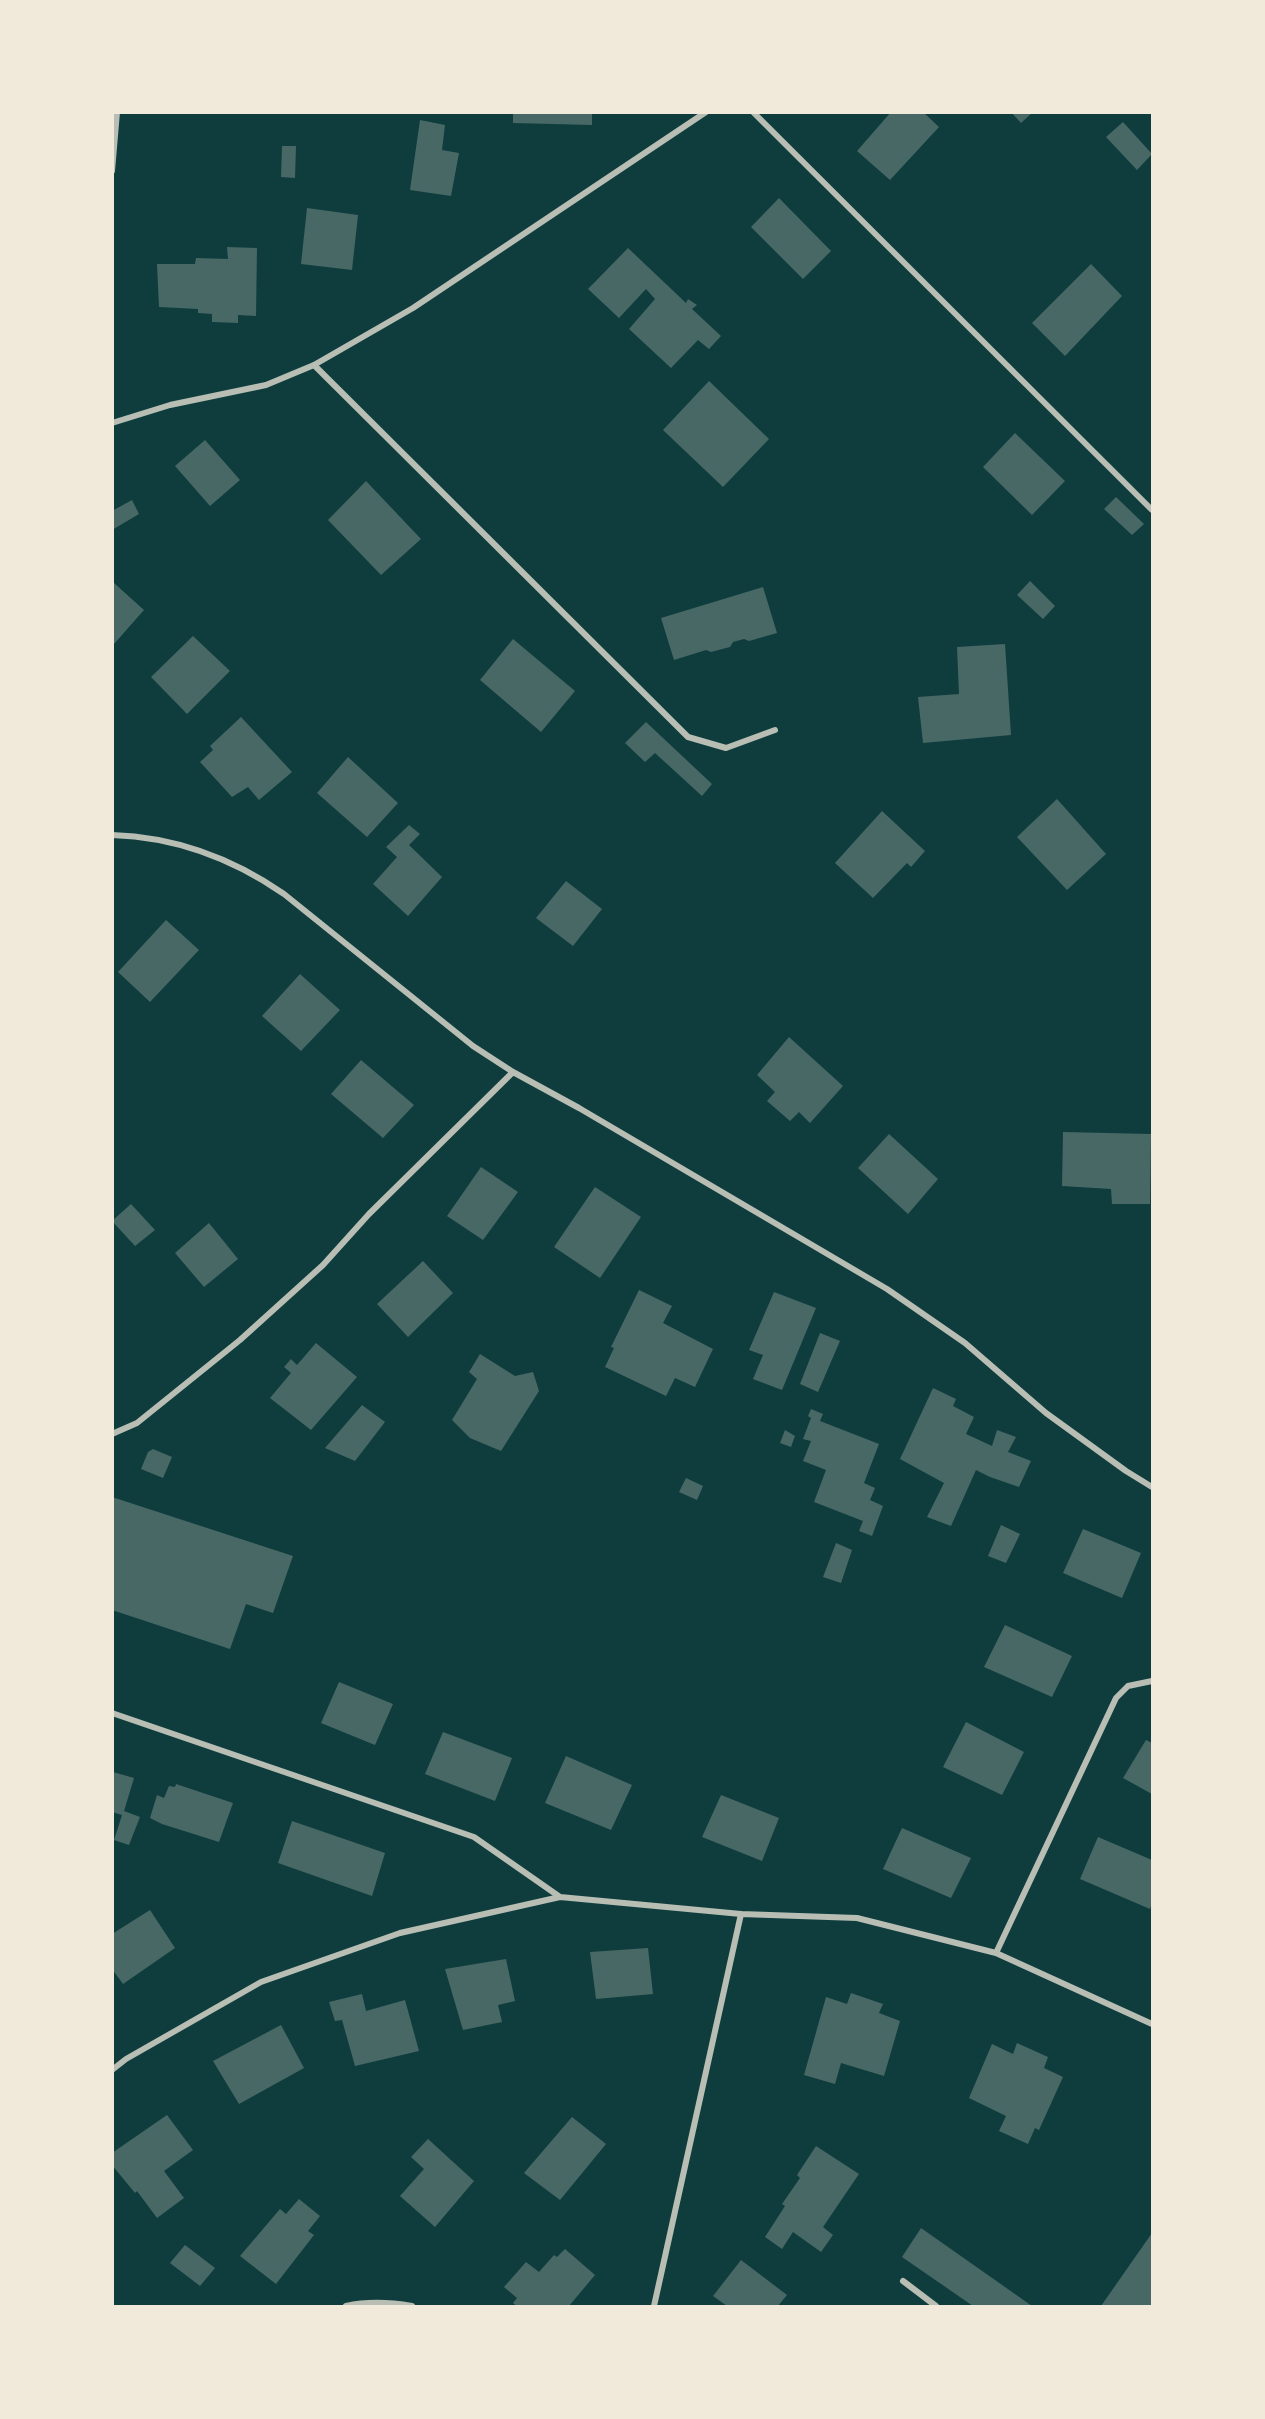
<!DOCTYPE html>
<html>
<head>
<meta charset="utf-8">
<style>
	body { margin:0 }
	#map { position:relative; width:1265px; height:2419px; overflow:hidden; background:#0f3d3e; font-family:"Work Sans",sans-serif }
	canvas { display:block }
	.frame { position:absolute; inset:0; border:114px solid #f1e9da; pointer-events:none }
</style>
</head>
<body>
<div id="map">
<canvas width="1265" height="2419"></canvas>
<div class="frame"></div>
</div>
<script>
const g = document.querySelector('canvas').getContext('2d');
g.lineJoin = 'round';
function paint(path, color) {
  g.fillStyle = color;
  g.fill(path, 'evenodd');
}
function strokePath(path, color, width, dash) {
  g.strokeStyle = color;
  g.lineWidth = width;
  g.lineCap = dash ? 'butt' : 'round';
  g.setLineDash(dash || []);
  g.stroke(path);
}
paint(new Path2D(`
	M 513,112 L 592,112 L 592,125 L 513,123 Z
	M 891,112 L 923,112 L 939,127 L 890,180 L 857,151 Z
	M 1011,112 L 1033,112 L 1021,123 Z
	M 420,120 L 445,125 L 442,150 L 459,153 L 451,196 L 410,190 Z
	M 1123,122 L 1152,154 L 1137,170 L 1106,137 Z
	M 282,146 L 296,146 L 295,178 L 281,177 Z
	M 779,198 L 831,251 L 803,279 L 751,227 Z
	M 307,208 L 358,215 L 352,270 L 301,264 Z
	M 227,247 L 257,248 L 256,316 L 238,315 L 238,323 L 212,322 L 212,314 L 198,313 L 198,309 L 159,307 L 157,264 L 195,264 L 196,258 L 228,259 Z
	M 628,248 L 686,303 L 688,299 L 697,305 L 692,309 L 721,336 L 709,349 L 698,340 L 671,368 L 629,329 L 655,299 L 646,289 L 619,318 L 588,289 Z
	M 1091,264 L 1122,296 L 1065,356 L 1032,323 Z
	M 709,381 L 769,439 L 723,487 L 663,430 Z
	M 1015,433 L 1065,481 L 1032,515 L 983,467 Z
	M 205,440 L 240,480 L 210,506 L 175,466 Z
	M 366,481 L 421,539 L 381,575 L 328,520 Z
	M 1116,497 L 1144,524 L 1132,535 L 1104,509 Z
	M 132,500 L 139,514 L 112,530 L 112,511 Z
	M 1030,581 L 1055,606 L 1043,619 L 1017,595 Z
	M 114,583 L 144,610 L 114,644 L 112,642 Z
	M 763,587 L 777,633 L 749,641 L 744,639 L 733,642 L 730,647 L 711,652 L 706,650 L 674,660 L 661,618 Z
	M 193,636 L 230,671 L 187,714 L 151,677 Z
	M 513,639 L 575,691 L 541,732 L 480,680 Z
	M 1005,644 L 1011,735 L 923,743 L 918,697 L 959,694 L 957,647 Z
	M 241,717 L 292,772 L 259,800 L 248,787 L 232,797 L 200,762 L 213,750 L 210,746 Z
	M 646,722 L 712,784 L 702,796 L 655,753 L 645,762 L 625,743 Z
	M 348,757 L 398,803 L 367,837 L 317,793 Z
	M 1057,799 L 1106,854 L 1067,890 L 1017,837 Z
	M 882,811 L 925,851 L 911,867 L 907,863 L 873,898 L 835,863 Z
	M 409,825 L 420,834 L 409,845 L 442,877 L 408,916 L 373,884 L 397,857 L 386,847 Z
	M 566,881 L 602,909 L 573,946 L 536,918 Z
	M 166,920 L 199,950 L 150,1002 L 118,972 Z
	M 300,974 L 340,1010 L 301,1051 L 262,1016 Z
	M 789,1037 L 843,1086 L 810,1123 L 799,1112 L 790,1121 L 767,1101 L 775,1092 L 757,1075 Z
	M 361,1060 L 414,1105 L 383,1138 L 331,1094 Z
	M 1063,1132 L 1151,1134 L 1150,1204 L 1112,1204 L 1111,1189 L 1062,1186 Z
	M 889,1134 L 938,1179 L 908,1214 L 858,1168 Z
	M 481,1167 L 518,1192 L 483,1240 L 447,1216 Z
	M 595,1187 L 641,1217 L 600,1278 L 554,1247 Z
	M 131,1204 L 155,1230 L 135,1246 L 112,1221 Z
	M 209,1223 L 238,1259 L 204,1287 L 175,1253 Z
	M 423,1261 L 453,1293 L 408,1337 L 377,1304 Z
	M 639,1290 L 672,1306 L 663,1323 L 713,1349 L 695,1387 L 675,1378 L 666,1396 L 605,1367 L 614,1348 L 611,1347 Z
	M 774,1292 L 816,1308 L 782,1390 L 753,1379 L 763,1355 L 749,1350 Z
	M 820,1333 L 840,1341 L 818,1392 L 800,1384 Z
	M 316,1343 L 357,1377 L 311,1430 L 270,1398 L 291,1373 L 284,1367 L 291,1359 L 297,1365 Z
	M 480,1354 L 515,1376 L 533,1372 L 539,1391 L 501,1451 L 470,1438 L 452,1420 L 477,1379 L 469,1372 Z
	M 933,1388 L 956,1399 L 953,1406 L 974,1417 L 966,1434 L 992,1446 L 997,1430 L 1016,1437 L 1008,1452 L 1031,1461 L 1019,1487 L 990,1477 L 976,1470 L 951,1526 L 927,1517 L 944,1483 L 900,1459 Z
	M 362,1405 L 385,1422 L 355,1461 L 325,1448 Z
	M 811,1409 L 823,1414 L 820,1421 L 879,1444 L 864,1483 L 875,1488 L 870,1500 L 883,1506 L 872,1536 L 859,1531 L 863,1521 L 814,1502 L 826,1470 L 803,1461 L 811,1441 L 803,1439 L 811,1418 L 808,1416 Z
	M 785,1430 L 795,1436 L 791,1447 L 780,1443 Z
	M 153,1449 L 172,1457 L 163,1478 L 141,1469 L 148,1452 Z
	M 686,1478 L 703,1486 L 697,1500 L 679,1492 Z
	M 112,1497 L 293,1556 L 273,1613 L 246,1604 L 230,1649 L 112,1610 Z
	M 1001,1525 L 1020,1534 L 1006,1563 L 988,1556 Z
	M 1083,1529 L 1141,1553 L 1122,1598 L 1063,1573 Z
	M 836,1543 L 852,1550 L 841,1583 L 823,1577 Z
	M 1005,1625 L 1072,1656 L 1052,1697 L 984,1667 Z
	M 339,1682 L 393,1704 L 375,1745 L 321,1723 Z
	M 966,1722 L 1024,1752 L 1002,1795 L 943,1767 Z
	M 443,1732 L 512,1758 L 495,1801 L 425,1774 Z
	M 1146,1740 L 1152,1743 L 1152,1794 L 1123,1778 Z
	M 566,1756 L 632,1785 L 611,1830 L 545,1803 Z
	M 113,1772 L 134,1778 L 124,1811 L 140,1817 L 129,1845 L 114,1840 L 122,1815 L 112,1812 Z
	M 176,1784 L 233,1803 L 219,1842 L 162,1824 L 150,1818 L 157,1795 L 164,1798 L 169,1786 L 175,1787 Z
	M 721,1795 L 779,1818 L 762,1861 L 702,1837 Z
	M 292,1821 L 385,1853 L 372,1896 L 278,1863 Z
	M 902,1828 L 971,1858 L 951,1898 L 883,1869 Z
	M 1098,1837 L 1152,1860 L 1152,1902 L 1150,1909 L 1080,1879 Z
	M 150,1910 L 175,1948 L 123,1984 L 112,1969 L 112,1934 Z
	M 648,1948 L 653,1994 L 596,1999 L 590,1952 Z
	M 506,1959 L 515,2001 L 498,2005 L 502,2022 L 463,2030 L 445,1969 Z
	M 851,1993 L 883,2004 L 879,2013 L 900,2021 L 884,2076 L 841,2063 L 835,2084 L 804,2075 L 826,1997 L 847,2004 Z
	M 362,1994 L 366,2011 L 405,2000 L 419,2051 L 355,2066 L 342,2020 L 335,2021 L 329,2002 Z
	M 281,2025 L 304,2068 L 239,2104 L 213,2061 Z
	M 1017,2043 L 1048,2057 L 1044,2068 L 1063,2077 L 1039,2130 L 1035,2128 L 1028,2144 L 999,2131 L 1006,2116 L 969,2098 L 992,2044 L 1013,2054 Z
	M 167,2115 L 193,2150 L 164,2171 L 184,2198 L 157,2218 L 137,2191 L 135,2193 L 112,2165 L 112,2153 Z
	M 572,2117 L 606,2144 L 560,2200 L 524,2173 Z
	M 428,2139 L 474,2181 L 435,2227 L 400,2196 L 424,2169 L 411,2157 Z
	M 816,2146 L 859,2174 L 823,2227 L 833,2235 L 821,2252 L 793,2232 L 782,2249 L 765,2237 L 785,2206 L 782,2204 L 800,2178 L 797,2175 Z
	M 299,2199 L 320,2216 L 308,2231 L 314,2235 L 276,2284 L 240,2256 L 280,2209 L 286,2214 Z
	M 921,2228 L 1032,2306 L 973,2306 L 902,2257 Z
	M 1152,2233 L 1152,2306 L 1101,2306 Z
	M 185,2245 L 215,2268 L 200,2286 L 170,2263 Z
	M 565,2249 L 595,2275 L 569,2306 L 517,2306 L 513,2303 L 517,2298 L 504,2287 L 526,2262 L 539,2272 L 554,2255 L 557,2257 Z
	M 741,2260 L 787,2295 L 778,2306 L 727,2306 L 713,2296 Z`), '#486865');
strokePath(new Path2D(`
	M 753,112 L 1152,510
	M 112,171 L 117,112
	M 314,365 L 688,737 L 726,748 L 775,730
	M 112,423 L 170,405 L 266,385 L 314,365 L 413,308 L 706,112
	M 112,835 C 176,837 232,858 284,894 L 473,1046 L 513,1072 L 579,1108 L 887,1289 L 965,1343 L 1046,1413 L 1126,1471 L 1152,1487
	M 112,1434 L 137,1423 L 240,1340 L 323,1265 L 369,1214 L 513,1072
	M 112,1713 L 474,1837 L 560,1897
	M 996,1953 L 1116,1698 L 1128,1686 L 1152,1681
	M 112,2070 L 126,2059 L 261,1982 L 400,1933 L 560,1897 L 741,1914 L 857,1918 L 996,1953 L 1152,2024
	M 903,2281 L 936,2306
	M 346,2306 C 368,2301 389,2302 412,2306
	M 654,2306 L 741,1914`), '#b8beb3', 6);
</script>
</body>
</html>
